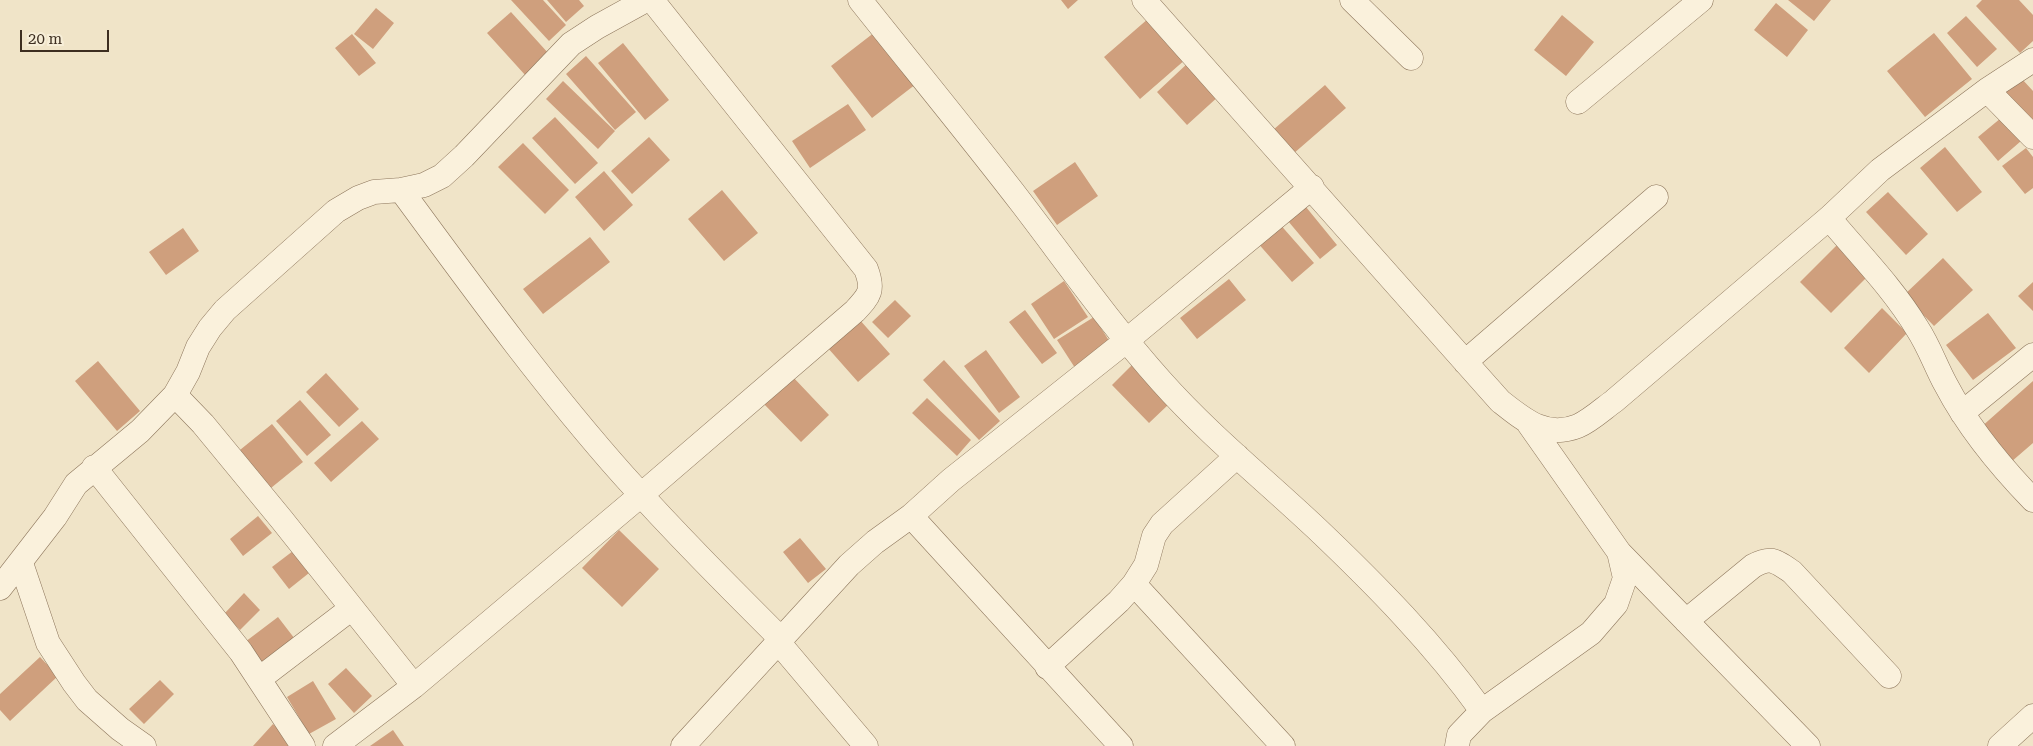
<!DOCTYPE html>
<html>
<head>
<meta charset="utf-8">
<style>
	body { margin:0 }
	#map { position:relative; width:2033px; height:746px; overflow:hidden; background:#f0e4c8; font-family:"Roboto Serif",serif }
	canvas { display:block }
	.scale { position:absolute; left:20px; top:30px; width:89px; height:22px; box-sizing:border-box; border:2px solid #3d2e20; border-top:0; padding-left:6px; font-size:15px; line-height:18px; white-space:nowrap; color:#3d2e20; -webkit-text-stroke:4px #f7eed8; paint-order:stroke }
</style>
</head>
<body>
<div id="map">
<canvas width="2033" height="746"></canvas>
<div class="scale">20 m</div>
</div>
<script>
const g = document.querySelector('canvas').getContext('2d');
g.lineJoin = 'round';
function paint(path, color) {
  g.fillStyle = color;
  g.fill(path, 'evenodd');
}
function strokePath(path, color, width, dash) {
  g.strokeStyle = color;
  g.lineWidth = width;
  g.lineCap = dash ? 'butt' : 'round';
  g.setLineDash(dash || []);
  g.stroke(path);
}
paint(new Path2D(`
	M 511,0 L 543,0 L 566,25 L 549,41 Z
	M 547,0 L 579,0 L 584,6 L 566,22 Z
	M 1061,0 L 1078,0 L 1068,9 Z
	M 1788,0 L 1831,0 L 1814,21 Z
	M 1982,0 L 2019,0 L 2033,15 L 2033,41 L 2020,53 L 1976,6 Z
	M 1776,3 L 1808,30 L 1787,57 L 1754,30 Z
	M 376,8 L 394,23 L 373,49 L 354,34 Z
	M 511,12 L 549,54 L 526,76 L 487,33 Z
	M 1562,15 L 1594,42 L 1566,76 L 1534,50 Z
	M 1966,16 L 1997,49 L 1977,67 L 1947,33 Z
	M 1149,18 L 1186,59 L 1140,99 L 1104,57 Z
	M 875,32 L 916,84 L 872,118 L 831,66 Z
	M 1934,33 L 1972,79 L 1925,117 L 1887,71 Z
	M 352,34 L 376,63 L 359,76 L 335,48 Z
	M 623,43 L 669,100 L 645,120 L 598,63 Z
	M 586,56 L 636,112 L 615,130 L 566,74 Z
	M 1189,62 L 1220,95 L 1187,125 L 1157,92 Z
	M 2022,79 L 2033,91 L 2033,130 L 2004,94 Z
	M 563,81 L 615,131 L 598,149 L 546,99 Z
	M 1325,85 L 1346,108 L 1293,154 L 1273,130 Z
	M 848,104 L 866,130 L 810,168 L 792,141 Z
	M 555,117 L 598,163 L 575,184 L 532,138 Z
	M 2001,118 L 2021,141 L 1998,161 L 1978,137 Z
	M 649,137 L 670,160 L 632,194 L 611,171 Z
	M 523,143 L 569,190 L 545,214 L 498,167 Z
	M 1945,147 L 1982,192 L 1957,212 L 1920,168 Z
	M 2026,148 L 2033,157 L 2033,188 L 2025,194 L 2002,166 Z
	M 1075,162 L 1098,196 L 1057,225 L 1033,191 Z
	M 604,171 L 633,205 L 604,231 L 575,197 Z
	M 722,190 L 758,233 L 724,261 L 688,219 Z
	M 1888,192 L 1928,234 L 1906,255 L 1866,212 Z
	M 1306,207 L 1337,245 L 1320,259 L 1288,221 Z
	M 1278,222 L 1314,263 L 1292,282 L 1256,241 Z
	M 183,228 L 199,251 L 166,275 L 149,252 Z
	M 590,237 L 610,262 L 543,314 L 523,289 Z
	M 1837,245 L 1868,276 L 1831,313 L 1800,282 Z
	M 1943,258 L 1973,290 L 1934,326 L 1904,295 Z
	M 1229,279 L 1246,300 L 1197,339 L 1180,318 Z
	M 1064,281 L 1088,317 L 1054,339 L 1031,304 Z
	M 2033,282 L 2033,311 L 2018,296 Z
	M 895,300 L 911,316 L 888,338 L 872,322 Z
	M 1882,308 L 1907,333 L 1869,373 L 1844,348 Z
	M 1025,310 L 1057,353 L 1042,364 L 1009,322 Z
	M 1988,313 L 2016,348 L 1973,380 L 1946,345 Z
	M 1094,317 L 1113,347 L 1077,371 L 1057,340 Z
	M 859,319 L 890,354 L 858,382 L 827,347 Z
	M 986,350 L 1020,397 L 999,413 L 964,366 Z
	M 944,360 L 1000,421 L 979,440 L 923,380 Z
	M 98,361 L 140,411 L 117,431 L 75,381 Z
	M 1132,365 L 1169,404 L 1149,423 L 1112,385 Z
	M 326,373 L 359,409 L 339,427 L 306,392 Z
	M 792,376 L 829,415 L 801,442 L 763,403 Z
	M 2033,381 L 2033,443 L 2011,462 L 1980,428 Z
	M 927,398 L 971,440 L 957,456 L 912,413 Z
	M 300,400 L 331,435 L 307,456 L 276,421 Z
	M 362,421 L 379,439 L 331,482 L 314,463 Z
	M 272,424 L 303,462 L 266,492 L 235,454 Z
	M 258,516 L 272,533 L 243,556 L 230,539 Z
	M 619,530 L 659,569 L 622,607 L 582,568 Z
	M 800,538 L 826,569 L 808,583 L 783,552 Z
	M 293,551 L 309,573 L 289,589 L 272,567 Z
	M 244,593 L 260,610 L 240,630 L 224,614 Z
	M 278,617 L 298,643 L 264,668 L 245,642 Z
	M 40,657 L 58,676 L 10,721 L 0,710 L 0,694 Z
	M 346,668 L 372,696 L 354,713 L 328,684 Z
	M 160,680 L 174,694 L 144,724 L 129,709 Z
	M 313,681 L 336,719 L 309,734 L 287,697 Z
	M 273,724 L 296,745 L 295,746 L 253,746 Z
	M 393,730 L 404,746 L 370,746 Z`), '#cf9f7d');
const street = new Path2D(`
	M 860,0 C 914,68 970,136 1023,205 C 1068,264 1111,325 1161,381 C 1208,434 1264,479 1316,528 C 1376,585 1434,644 1482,711
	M 1144,0 L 1500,401 C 1524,420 1546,439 1578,426 C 1590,421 1603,409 1614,401 L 1829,218 L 1880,170 L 1987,90 L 2033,60
	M 1352,0 L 1411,58
	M 1987,90 L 2033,137
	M 1578,102 L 1701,0
	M 401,190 C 473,288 544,386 624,476 C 675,533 728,586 782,640
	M 1829,218 C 1859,254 1893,288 1917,328 C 1929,346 1936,367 1946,385 C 1969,429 1999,465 2033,500
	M 1465,362 L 1656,197
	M 175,395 L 203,424 L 282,520 L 414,686
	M 1962,413 L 2033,355
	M 94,467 L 241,652 L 303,746
	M 911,516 L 1121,746
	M 1619,552 L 1808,746
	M 21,563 L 48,643 L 74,683 L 87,700 L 120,729 L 144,746
	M 1134,584 L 1283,746
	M 0,588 L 55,517 L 76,484 L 140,431 L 175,395 L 188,372 L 198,347 L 210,328 L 225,310 L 336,211 L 358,198 L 374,192 L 401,190 L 424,185 L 442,176 L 464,156 L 571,44 L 597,27 L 646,0
	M 1686,621 L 1753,566 C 1771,556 1776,561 1792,572 L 1889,676
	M 779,643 L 866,746
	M 1047,667 L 1119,601 L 1134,584 L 1146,565 L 1154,536 L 1162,524 L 1237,456
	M 259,679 L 352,608
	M 335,746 L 414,686 L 641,495 L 855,311 C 870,295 874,290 866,269 L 652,0
	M 683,746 L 849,565 L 875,542 L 911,516 L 951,480 L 1126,341 L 1312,187
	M 1457,746 L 1459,735 L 1482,711 L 1591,633 L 1616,604 L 1625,578 L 1619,552 L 1529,424
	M 2000,746 L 2033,716`);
strokePath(street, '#8d765c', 25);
strokePath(street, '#faf1dc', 24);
</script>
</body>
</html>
